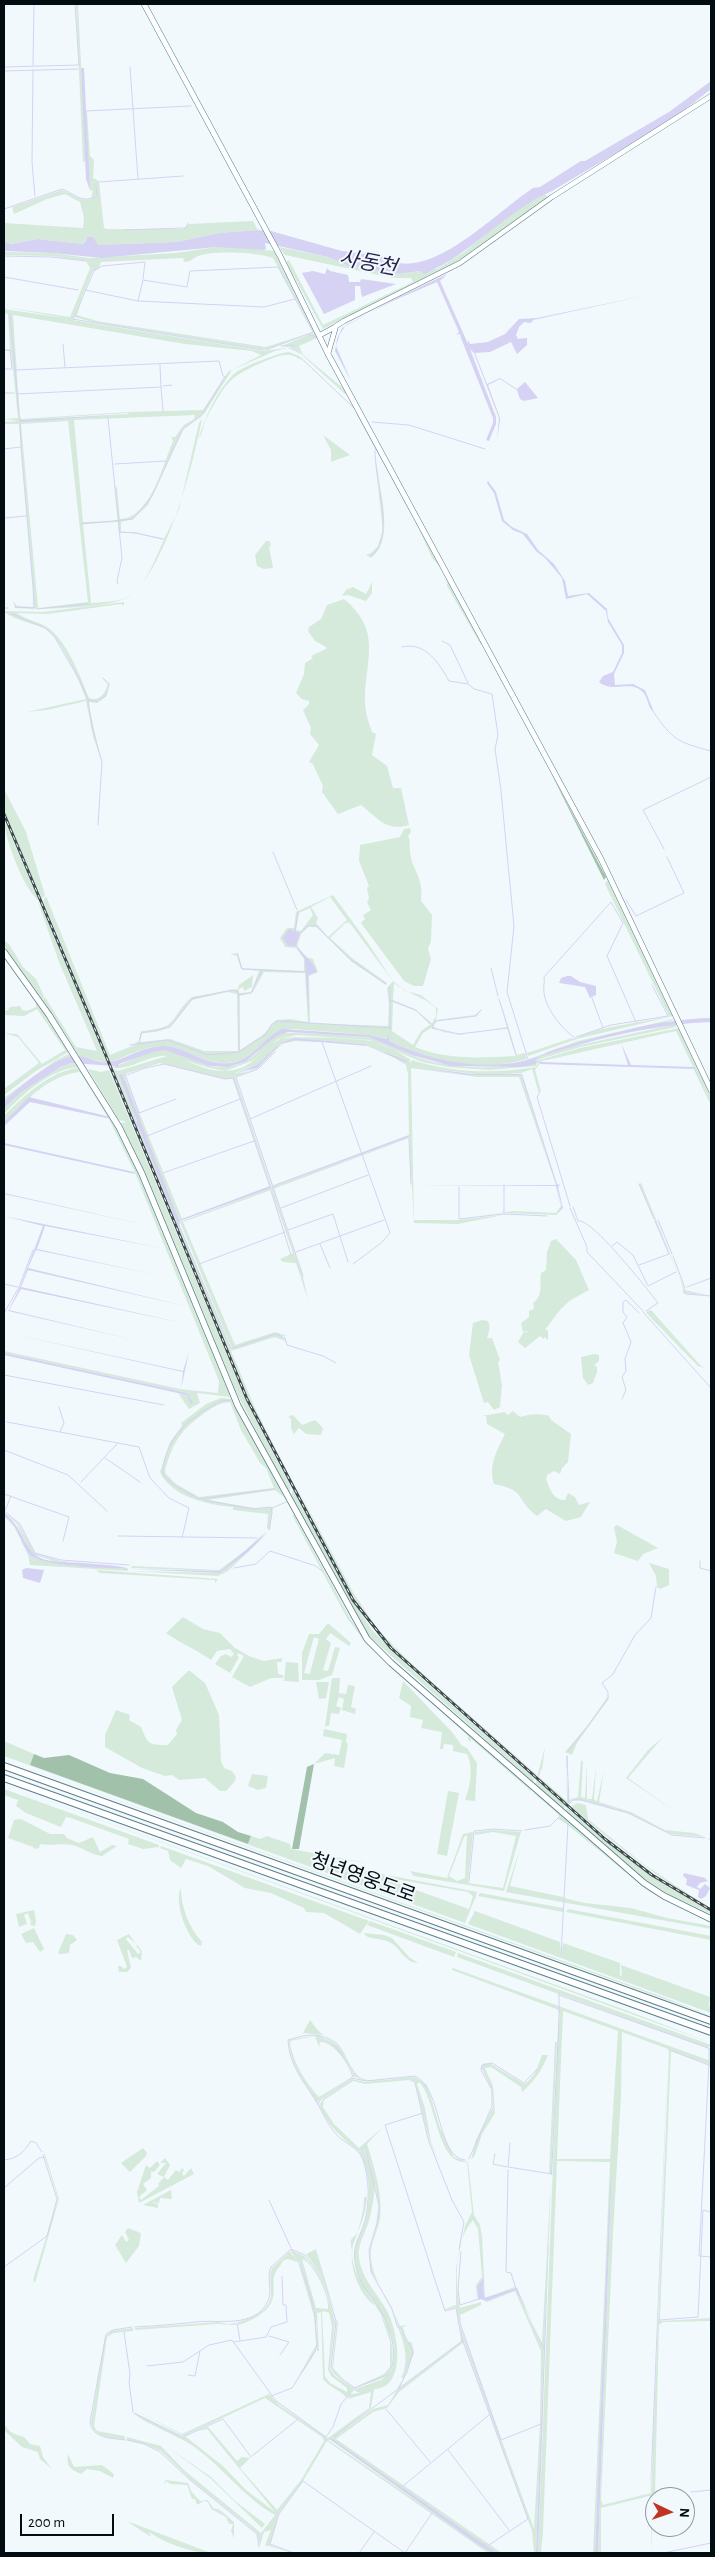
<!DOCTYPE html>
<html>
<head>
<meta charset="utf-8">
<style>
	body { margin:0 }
	#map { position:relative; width:715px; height:2557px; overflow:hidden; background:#f1f9fc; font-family:"Alegreya Sans",sans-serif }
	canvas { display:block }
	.frame { position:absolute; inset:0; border:5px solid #020d12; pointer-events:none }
	.north { position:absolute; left:645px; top:2487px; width:50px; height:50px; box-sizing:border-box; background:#f1f9fc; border:1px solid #919b9e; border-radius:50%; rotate:93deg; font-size:14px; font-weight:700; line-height:20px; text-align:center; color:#020d12 }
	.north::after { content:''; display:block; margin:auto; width:18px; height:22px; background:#c13421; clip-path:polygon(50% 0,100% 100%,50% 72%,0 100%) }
	.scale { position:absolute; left:20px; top:2514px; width:94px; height:22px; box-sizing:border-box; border:2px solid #020d12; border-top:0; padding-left:6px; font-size:15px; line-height:18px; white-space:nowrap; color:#020d12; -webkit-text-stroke:4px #f1f9fc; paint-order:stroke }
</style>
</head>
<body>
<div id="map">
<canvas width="715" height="2557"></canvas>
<div class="frame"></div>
<div class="north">N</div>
<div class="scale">200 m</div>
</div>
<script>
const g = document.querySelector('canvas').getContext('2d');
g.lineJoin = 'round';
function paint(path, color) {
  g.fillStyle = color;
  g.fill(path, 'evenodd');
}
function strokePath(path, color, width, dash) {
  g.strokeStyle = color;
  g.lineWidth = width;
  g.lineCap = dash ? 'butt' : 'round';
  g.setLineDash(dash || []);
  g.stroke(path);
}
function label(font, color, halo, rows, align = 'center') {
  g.font = font + ' "Alegreya Sans","Noto Sans KR",sans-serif';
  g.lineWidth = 4;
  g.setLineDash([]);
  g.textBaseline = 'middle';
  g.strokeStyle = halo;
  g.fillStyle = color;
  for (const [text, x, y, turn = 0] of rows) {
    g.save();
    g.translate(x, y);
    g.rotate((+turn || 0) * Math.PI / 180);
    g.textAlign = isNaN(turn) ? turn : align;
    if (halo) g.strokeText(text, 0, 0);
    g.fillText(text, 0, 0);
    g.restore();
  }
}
paint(new Path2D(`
	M 76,4 L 78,4 L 86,161 L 83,162 Z
	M 85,111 L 87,112 L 90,156 L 94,160 L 93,178 L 99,181 L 96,185 L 97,196 L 91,198 L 93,191 L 90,190 L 89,182 Z
	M 99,182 L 104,228 L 107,229 L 183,229 L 189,224 L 253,221 L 258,230 L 219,233 L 177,242 L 97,245 L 93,237 L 85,240 L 83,244 L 37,239 L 10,244 L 4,242 L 4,223 L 83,228 L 84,218 L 80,202 L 65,194 L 47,199 L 14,214 L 12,207 L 62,190 C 76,195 82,205 97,196 L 97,184 Z
	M 545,194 L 548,198 L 458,261 L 323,329 L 286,262 L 289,260 L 323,325 L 413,282 L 411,278 L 393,278 L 285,255 L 279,247 L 328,257 L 349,266 L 399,274 L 437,269 L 464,252 L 516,210 Z
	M 217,247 L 236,247 L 274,251 L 348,394 L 345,394 L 301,354 L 296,347 L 282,346 L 314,332 L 273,258 C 258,252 213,250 198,256 C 192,259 191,262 184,262 L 183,258 L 101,262 L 99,268 L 94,271 L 93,260 L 93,271 L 72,320 L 263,351 L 294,347 L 299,353 L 288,348 L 275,351 L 232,370 L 204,414 L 183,429 L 148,505 L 133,519 L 121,522 L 121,532 L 135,532 L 164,539 L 179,509 L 199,423 L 202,418 C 195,458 164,581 124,599 C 103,608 38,610 15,608 L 13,601 L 17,606 L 34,607 L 33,587 L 19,424 L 4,424 L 4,422 L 18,421 L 4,419 L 18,418 L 11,351 L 4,351 L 10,349 L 8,314 L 4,313 L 4,309 L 70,319 L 4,307 L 70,317 L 90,268 L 86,261 L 51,256 L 4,255 L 4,252 L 54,253 L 89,258 L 175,253 ZM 13,315 L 185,344 L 252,351 L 261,355 L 228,372 L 203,410 L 128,412 L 20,419 ZM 317,338 L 343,387 L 343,388 L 303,355 L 299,346 ZM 128,413 L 129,414 L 20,421 L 21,420 ZM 195,415 L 194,419 L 184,425 L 175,437 L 171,437 L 173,441 C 163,464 151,518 120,519 L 117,488 L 115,486 L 118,521 L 83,522 L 74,420 ZM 68,421 L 88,602 L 38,608 L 21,424 ZM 118,522 L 119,533 L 135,533 L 164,540 C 154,560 146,589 123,599 C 114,602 101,602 91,603 L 83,524 Z
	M 85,291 L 77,315 L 97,321 L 266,347 L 313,332 L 266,350 L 97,323 L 74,317 Z
	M 289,352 L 299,356 L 301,360 C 290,351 280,355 268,360 C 228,377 227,381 206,419 C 203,425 202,436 199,438 C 204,419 221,382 238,371 C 251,363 268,358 282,353 Z
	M 323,435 L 350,455 L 331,462 L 331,450 Z
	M 375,462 C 379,469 377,477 379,485 C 384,505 391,544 371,558 L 366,555 L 371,553 L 378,546 L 383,530 Z
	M 417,525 L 482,643 L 481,645 L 447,586 C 449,575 437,564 432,558 Z
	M 266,541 L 270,541 L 271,546 L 269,547 L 273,568 L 264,569 L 257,566 L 255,555 Z
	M 372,582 L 372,593 L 366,601 L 348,595 L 342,596 L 346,590 L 353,587 L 366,594 Z
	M 344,599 C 383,632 365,659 365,702 C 365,712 369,723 372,732 L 376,734 L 372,755 L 387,766 L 393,788 L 401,788 L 409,825 C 386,832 378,818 361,805 L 338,814 L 322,792 L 323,786 L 313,764 L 309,762 L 319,745 L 310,734 L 311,728 L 303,710 L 309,704 L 309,701 L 302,699 L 296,693 L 304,674 L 305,663 L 313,658 L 311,656 L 326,649 L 326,647 L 315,641 L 308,631 L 309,627 L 321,619 L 327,605 Z
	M 124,602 L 124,606 L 121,604 L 48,614 L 17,613 C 26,620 36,621 45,626 C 65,636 81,678 89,698 C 100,702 105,693 108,684 L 102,678 L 109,683 L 106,696 L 97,703 L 88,702 L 101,760 L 93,736 L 86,701 L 47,710 L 27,712 L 86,699 C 80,682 59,633 42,627 C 31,623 11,619 4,611 L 43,612 Z
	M 4,789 L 26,832 L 45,895 L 42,899 L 4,812 Z
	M 4,819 L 6,824 L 39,901 C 24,890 4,837 4,819 Z
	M 410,828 L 411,832 L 408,836 C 411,842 409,845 410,851 C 411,869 424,876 421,901 L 432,915 L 431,941 L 428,949 L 431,959 L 423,986 L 414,986 L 404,981 L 361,923 L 365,919 L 363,915 L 371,910 L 367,902 L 369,898 L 367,888 L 369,886 L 359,861 L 360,845 L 400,837 L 404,829 Z
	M 608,879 L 673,1016 L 577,1039 L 528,1056 L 527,1053 L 572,1038 L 574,1040 C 585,1028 649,1022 669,1016 L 605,884 Z
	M 333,895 L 368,943 L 392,980 L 349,922 L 344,924 L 330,938 L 352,958 L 387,983 L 386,985 L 352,962 L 317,927 L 309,926 L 301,934 L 297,946 L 306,957 L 313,959 L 318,972 L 309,976 L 310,1023 L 388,1026 L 389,1005 L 387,988 L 393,981 L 405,991 L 421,995 L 438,1009 L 436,1020 L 475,1015 L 482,1009 L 476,1016 L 436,1021 L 433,1026 C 449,1041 486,1031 507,1027 L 500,999 L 516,1053 L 517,1055 L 525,1053 L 527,1059 C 482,1073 430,1061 389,1041 L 388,1035 L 388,1039 L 370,1035 L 293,1029 C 270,1030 257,1057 234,1062 C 207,1068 190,1048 164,1046 C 147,1045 126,1057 110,1062 L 43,901 L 46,896 L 110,1055 L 137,1044 L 134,1043 L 139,1042 L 141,1031 C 180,1029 168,1018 192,997 L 238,989 L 239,985 L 253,975 L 252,987 L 244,991 L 243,987 L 239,989 L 239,993 L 251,992 L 259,971 L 241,969 L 237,956 L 230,954 L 238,953 L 242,968 L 304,971 L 304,959 L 296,948 L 285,947 L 280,938 L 287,928 L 294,928 L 296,912 ZM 330,897 L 347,920 L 328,937 L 316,923 L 318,918 L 311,907 ZM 310,908 L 313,915 L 301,931 L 296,930 L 299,913 ZM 264,972 L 305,973 L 308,1022 L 290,1019 L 276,1020 L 264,1034 L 240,1050 L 239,996 L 253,992 ZM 394,983 C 407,994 423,996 436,1008 L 436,1016 L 432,1023 L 416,1010 L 393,1000 ZM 228,992 L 237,994 L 238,1051 L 205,1051 L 170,1039 L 140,1042 L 142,1033 C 175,1032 173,1022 192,1000 ZM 393,1002 L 416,1011 L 431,1024 L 421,1031 L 413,1045 L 392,1031 ZM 431,1028 L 459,1035 L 507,1028 L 516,1056 C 482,1058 446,1060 415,1047 L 423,1033 Z
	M 38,902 L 46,916 L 107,1063 L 79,1056 L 43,1000 L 45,997 L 76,1047 L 97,1051 L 59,962 Z
	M 4,941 L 9,944 L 23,967 L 36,979 L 44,996 L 43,1000 L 4,946 Z
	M 4,956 L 70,1051 L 36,1071 L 4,1095 L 4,1089 L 39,1063 L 18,1037 L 4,1033 L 17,1034 L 42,1064 L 65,1050 L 37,1009 L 24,1016 L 4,1015 L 4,1011 L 8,1010 L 10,1007 L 20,1006 L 22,1010 L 27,1011 L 36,1007 L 36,1003 Z
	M 673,1019 L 674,1020 L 565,1046 L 529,1058 L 578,1041 Z
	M 676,1024 L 676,1027 L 580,1047 L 543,1058 L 538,1061 L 536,1066 L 489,1070 L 448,1067 L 422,1062 L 370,1040 L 297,1035 L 278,1039 L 254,1060 L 225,1071 L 210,1068 L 173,1057 C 190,1061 207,1072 225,1071 C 254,1070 260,1050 280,1039 C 289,1035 360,1039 372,1041 C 385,1045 398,1052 410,1059 L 410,1063 L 412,1060 C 451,1073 496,1074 536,1067 L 539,1061 L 543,1059 L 580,1048 L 679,1028 L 711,1096 L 711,1105 L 676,1031 L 542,1061 L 535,1070 L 541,1091 L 539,1094 L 532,1069 L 521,1073 L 483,1075 L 412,1066 L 467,1075 L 521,1075 L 556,1185 L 519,1077 L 478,1077 L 411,1068 L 414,1220 L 459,1220 L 503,1215 L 458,1224 L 414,1223 L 409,1138 L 273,1189 L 303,1277 L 308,1300 L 296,1263 L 283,1262 L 280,1259 L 293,1253 L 271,1190 L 183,1222 L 235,1345 L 275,1332 L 287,1336 L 279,1336 L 284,1338 L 285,1341 L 275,1337 L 231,1351 L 255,1408 L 293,1484 L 246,1393 L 113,1069 L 118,1071 L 167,1056 C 150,1054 125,1073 111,1067 C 128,1064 146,1049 165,1050 C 186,1052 204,1070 226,1067 C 257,1064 259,1043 280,1034 C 287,1031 355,1036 367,1037 C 383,1038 397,1050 412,1055 C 451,1071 495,1068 535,1064 L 535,1060 L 539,1057 L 571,1047 ZM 295,1038 L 363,1044 L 407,1062 L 408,1064 L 382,1051 L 365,1045 L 393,1057 L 406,1065 L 408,1074 L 409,1137 L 272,1187 L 235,1077 L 258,1068 L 282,1044 L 295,1041 L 322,1042 C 309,1040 296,1037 283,1043 C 265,1050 260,1075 235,1073 L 258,1064 L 280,1043 ZM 160,1063 L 225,1079 L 233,1078 L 271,1188 L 180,1222 L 232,1349 L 234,1349 L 231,1350 L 139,1128 L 136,1126 L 137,1122 L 121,1074 L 179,1220 L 182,1219 L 125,1077 L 125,1074 Z
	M 69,1054 L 72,1057 L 46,1069 L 4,1102 L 4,1098 L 56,1060 Z
	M 71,1063 L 77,1064 L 79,1067 C 50,1069 23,1094 4,1114 L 4,1108 C 21,1089 46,1071 71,1063 Z
	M 78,1068 L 113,1119 L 130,1154 L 231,1397 L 197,1393 L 200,1403 L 189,1409 L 178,1393 L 187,1395 L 193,1406 L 187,1393 L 4,1353 L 4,1351 L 180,1389 L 218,1393 L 219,1381 L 136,1175 L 109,1119 L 111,1119 L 110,1117 L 107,1116 L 80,1072 C 48,1075 25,1102 4,1122 L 4,1116 C 23,1097 50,1071 78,1068 Z
	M 88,1069 L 101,1072 L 109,1070 L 246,1401 L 291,1487 L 289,1494 L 233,1386 L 139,1160 L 121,1123 L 127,1122 L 119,1120 Z
	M 641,1183 L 685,1290 L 711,1296 L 684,1293 L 680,1278 L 639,1184 Z
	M 555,1186 L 562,1206 L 556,1215 L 504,1213 L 459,1219 L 514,1211 L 556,1213 L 561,1206 Z
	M 556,1239 L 576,1260 L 589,1290 C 582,1294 573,1298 567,1303 C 557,1312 549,1325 545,1330 L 548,1330 L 548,1340 L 545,1337 L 543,1339 L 540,1336 L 525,1348 L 518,1342 L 523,1333 L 531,1331 L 523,1332 L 521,1323 L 529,1317 L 529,1311 L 534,1309 L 533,1303 C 544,1295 539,1284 541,1273 L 546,1270 L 547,1252 L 551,1241 Z
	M 651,1310 L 700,1365 L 705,1368 L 698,1366 L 652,1319 L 646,1312 Z
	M 482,1320 L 488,1321 C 491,1327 489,1332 487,1338 L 492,1338 L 500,1360 L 498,1362 L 502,1385 L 500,1407 L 494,1410 L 488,1402 L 484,1403 L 469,1355 L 473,1323 Z
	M 594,1354 L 599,1355 L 599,1361 L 594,1365 L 597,1367 L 597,1372 L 593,1383 L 588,1385 L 583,1378 L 581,1357 Z
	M 221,1398 L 232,1399 L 291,1510 L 284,1497 L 275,1490 L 208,1500 L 254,1508 L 273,1507 L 270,1531 L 267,1528 L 268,1514 L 233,1510 L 233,1507 C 209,1505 171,1497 160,1472 L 170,1442 L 182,1426 L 181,1423 L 206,1404 ZM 230,1402 L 241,1430 L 260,1463 L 266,1468 L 274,1488 L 199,1497 L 176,1484 L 166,1474 L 165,1470 C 173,1445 177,1434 198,1418 C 209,1410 216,1403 230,1402 Z
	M 513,1411 L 520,1417 C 529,1414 540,1413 549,1416 L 551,1420 L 571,1434 L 568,1462 L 562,1468 L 560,1474 L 554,1471 L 547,1475 L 546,1479 C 550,1489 553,1500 565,1500 L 568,1493 L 575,1497 L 579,1505 L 590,1502 L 581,1517 L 566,1521 L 546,1509 L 537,1516 C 515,1500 527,1490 494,1484 C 488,1466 497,1450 505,1434 L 487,1424 L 486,1416 L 482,1416 L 505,1412 L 508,1415 Z
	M 293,1415 L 302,1425 L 315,1420 L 323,1428 L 321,1435 L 306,1434 L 299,1428 L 294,1434 L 291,1428 L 291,1419 L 288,1417 Z
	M 296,1486 L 353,1592 L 378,1630 L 413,1665 L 536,1774 L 535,1776 L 411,1665 L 375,1629 L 349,1590 Z
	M 293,1490 L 345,1588 L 372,1630 L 410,1668 L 534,1778 L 533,1782 L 369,1636 L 354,1614 L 291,1496 Z
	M 4,1512 L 18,1523 L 35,1553 L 61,1561 L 129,1567 L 54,1561 L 35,1555 L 30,1552 L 17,1524 Z
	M 292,1515 L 294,1515 L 350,1618 L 363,1637 L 363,1639 L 347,1618 Z
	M 4,1516 C 19,1526 18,1542 29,1554 C 40,1567 110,1567 128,1569 L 128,1571 L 30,1565 L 28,1555 L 14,1527 Z
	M 617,1525 L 658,1548 L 643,1554 L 638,1561 L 614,1553 L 617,1542 L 614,1527 Z
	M 267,1530 L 248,1550 L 221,1571 L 131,1568 L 132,1566 L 219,1570 L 246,1550 Z
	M 269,1532 L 228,1571 L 218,1576 L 130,1571 L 220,1573 Z
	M 649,1563 L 669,1569 L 669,1585 L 660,1589 L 657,1587 L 656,1576 Z
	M 96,1570 L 218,1579 L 215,1583 L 215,1580 L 100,1573 Z
	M 183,1617 L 203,1629 L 220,1633 L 235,1648 L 251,1657 L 264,1661 L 282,1658 L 282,1662 L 277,1662 L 278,1674 L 283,1675 L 283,1678 L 271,1678 L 250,1687 L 232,1677 L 244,1656 L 238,1653 L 237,1656 L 239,1657 L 230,1673 L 215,1664 L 221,1656 L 226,1654 L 231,1657 L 234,1654 L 230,1649 L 217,1651 L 211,1660 C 196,1649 181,1644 166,1633 Z
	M 328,1623 L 351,1643 L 349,1646 L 330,1633 L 326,1639 L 331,1643 L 323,1670 L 328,1671 L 335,1647 L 340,1648 L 332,1675 L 319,1680 L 302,1680 L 302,1653 L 309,1634 L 319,1634 ZM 314,1637 L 319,1639 L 310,1673 L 312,1674 L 304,1673 Z
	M 367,1642 L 531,1789 L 531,1791 L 471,1739 L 471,1742 L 468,1740 L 468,1736 L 365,1643 Z
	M 286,1662 L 298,1663 L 299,1682 L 284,1681 Z
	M 188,1671 L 190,1671 L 205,1683 L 219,1715 L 221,1761 L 224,1768 L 232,1771 L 236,1777 L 235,1781 L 226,1791 L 220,1791 L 205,1778 L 179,1780 L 172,1775 L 165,1776 L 142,1768 L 105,1747 L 105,1735 L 116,1710 L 130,1715 L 129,1720 L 141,1727 C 148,1744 148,1745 168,1745 L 177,1734 L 176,1730 L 182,1720 L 172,1687 Z
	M 332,1678 L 340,1678 L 339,1693 L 346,1694 L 348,1685 L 355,1686 L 351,1707 L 356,1709 L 355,1714 L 342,1710 L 344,1699 L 339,1697 L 336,1706 L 341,1708 L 339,1714 L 331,1713 L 329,1726 L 325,1726 Z
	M 403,1681 L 452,1732 L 462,1746 L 467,1748 L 477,1763 L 475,1801 L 465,1800 C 470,1786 474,1769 467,1754 L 453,1751 L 453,1745 L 444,1744 L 443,1749 L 440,1749 L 442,1732 L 421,1728 L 423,1720 L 410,1717 L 411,1706 L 399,1698 Z
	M 316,1682 L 329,1682 L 326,1698 L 319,1699 Z
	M 608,1696 L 609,1698 L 577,1743 L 572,1755 L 565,1752 L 588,1725 Z
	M 324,1729 L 347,1734 L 346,1742 L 348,1744 L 344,1768 L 334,1766 L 335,1758 L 314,1764 L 325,1753 L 339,1755 L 342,1740 L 323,1736 Z
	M 663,1737 L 628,1778 L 679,1814 L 626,1778 L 648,1750 Z
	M 4,1741 L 34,1754 L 30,1765 L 248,1844 L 251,1836 L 260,1839 L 267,1836 L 290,1844 L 291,1849 L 367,1863 L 322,1857 L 323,1863 L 477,1892 L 476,1896 L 465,1923 L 4,1756 ZM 400,1880 L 468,1892 L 473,1896 L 469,1909 L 399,1884 Z
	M 545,1747 L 542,1770 L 541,1769 L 539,1777 L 567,1801 L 566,1755 L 568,1756 L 566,1774 L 569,1800 L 578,1797 L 581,1760 L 583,1762 L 581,1797 L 585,1798 L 587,1763 L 587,1799 L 592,1799 L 596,1767 L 594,1800 L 597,1801 L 604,1770 L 599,1802 L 631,1812 L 665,1830 L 694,1833 L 705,1837 L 671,1834 L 628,1813 L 580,1800 L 572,1800 L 568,1804 L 537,1777 Z
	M 4,1759 L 663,1997 L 711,2016 Z
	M 252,1774 L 268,1776 L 266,1788 L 258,1790 L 248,1786 Z
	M 537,1780 L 566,1806 L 563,1809 L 535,1784 Z
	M 4,1785 L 628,2011 L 711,2043 Z
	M 4,1789 L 159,1845 L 159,1847 L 143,1849 L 128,1844 L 129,1839 L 71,1818 L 66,1817 L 61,1827 L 26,1813 L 16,1806 L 18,1800 L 4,1795 Z
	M 448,1791 L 459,1793 L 447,1856 L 437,1854 Z
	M 535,1792 L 634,1878 L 711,1920 L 711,1922 L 650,1892 L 559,1818 L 558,1814 L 535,1794 L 533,1795 Z
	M 577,1803 L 586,1805 L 588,1819 L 642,1863 L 711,1909 C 660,1880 616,1845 571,1807 Z
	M 567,1808 L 631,1861 L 711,1911 L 711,1914 L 670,1895 L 646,1880 L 565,1811 Z
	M 21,1819 L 50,1834 L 64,1834 L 67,1838 L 79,1843 L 93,1837 L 100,1852 L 112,1845 L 117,1846 L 102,1856 C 94,1856 81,1847 72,1845 C 61,1843 51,1846 40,1844 L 39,1848 L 34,1849 L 33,1847 L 8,1838 L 14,1820 Z
	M 494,1830 L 521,1832 L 504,1891 L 414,1876 L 410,1871 L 447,1878 L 463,1834 L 473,1832 L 468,1883 L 503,1888 L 516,1836 L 493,1832 L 475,1835 L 475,1832 ZM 467,1835 L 465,1878 L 457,1881 L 449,1876 L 464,1837 Z
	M 161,1846 L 369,1921 L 360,1934 L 324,1913 L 306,1912 L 304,1908 L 271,1893 L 245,1888 L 208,1866 L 186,1859 L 181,1868 L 170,1860 L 168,1851 L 160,1848 Z
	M 520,1848 L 510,1886 L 563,1897 L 563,1899 L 564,1898 L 585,1903 L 631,1908 L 667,1918 L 711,1926 L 711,1929 L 506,1892 Z
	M 181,1888 C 181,1907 189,1928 202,1942 L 201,1946 C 188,1942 173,1901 181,1888 Z
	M 480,1893 L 563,1908 L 563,1912 L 478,1896 Z
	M 568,1909 L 711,1936 L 711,1940 L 566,1912 Z
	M 34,1910 L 36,1921 L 35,1926 L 30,1925 L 31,1922 L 28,1913 L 24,1915 L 27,1924 L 19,1927 L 16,1914 Z
	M 475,1911 L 560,1942 L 561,1956 L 563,1943 L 620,1963 L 620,1976 L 622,1975 L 621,1965 L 710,1997 L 708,2009 L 711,2002 L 711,2013 L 468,1924 Z
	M 370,1921 L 456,1952 L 454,1957 L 367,1925 Z
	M 34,1928 L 44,1949 L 40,1952 L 33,1942 L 26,1943 L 21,1934 Z
	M 364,1933 L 384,1935 L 392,1938 L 409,1957 L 418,1963 C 404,1962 402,1950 391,1943 C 383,1937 367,1941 364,1933 Z
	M 66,1934 L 73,1935 L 77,1940 L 70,1945 L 69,1953 L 60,1954 L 58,1953 Z
	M 129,1934 L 136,1944 L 128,1937 L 126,1939 L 138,1954 L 141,1952 L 136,1946 L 137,1945 L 142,1951 L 141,1961 L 136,1957 L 132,1958 L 129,1950 L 127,1950 L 131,1968 L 127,1972 L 119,1972 L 118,1966 L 121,1966 L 124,1969 L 127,1967 L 117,1940 Z
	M 458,1953 L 711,2045 L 711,2049 L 710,2046 L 707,2048 L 457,1957 Z
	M 453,1968 L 711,2061 L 711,2065 L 671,2051 L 660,2317 L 661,2321 L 711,2318 L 711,2321 L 663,2322 L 659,2325 L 655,2495 L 653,2497 L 651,2553 L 651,2497 L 649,2496 L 601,2508 L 601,2553 L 598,2553 L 612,2162 L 595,2553 L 593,2553 L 610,2162 L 557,2161 L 543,2531 L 541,2553 L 538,2553 L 559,2010 L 452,1970 ZM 563,2011 L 618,2031 L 610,2159 L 557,2159 ZM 622,2032 L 668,2049 L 669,2053 L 651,2493 L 603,2505 L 601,2500 L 613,2233 L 621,2096 Z
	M 310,2020 C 313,2023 314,2026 317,2029 C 322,2036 333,2038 339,2045 C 346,2054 349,2066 357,2075 C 367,2086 400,2077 415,2077 L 427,2085 L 440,2128 L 454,2157 L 468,2162 L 474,2215 L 480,2225 L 482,2237 L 485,2298 L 515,2287 L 517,2288 L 542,2343 L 551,2177 L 544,2347 L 516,2288 L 486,2300 L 484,2298 L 481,2247 L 483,2279 L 477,2286 L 477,2300 L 476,2285 L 482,2277 L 478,2229 L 473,2220 C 454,2241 455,2281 460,2308 L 481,2302 L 481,2305 L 460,2315 L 459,2323 L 534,2529 L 540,2424 L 541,2351 L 515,2291 L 487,2302 L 485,2301 L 516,2290 L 544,2350 L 536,2553 L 534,2553 L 532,2531 L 464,2342 L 399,2392 L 387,2408 L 373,2412 L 336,2439 L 502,2553 L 497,2553 L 331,2439 L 328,2440 L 492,2553 L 488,2553 L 327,2441 L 303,2481 L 279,2513 L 270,2545 L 293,2553 L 265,2545 L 271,2530 L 264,2532 L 260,2546 L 257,2533 L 192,2481 L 161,2451 L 144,2444 L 127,2440 L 127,2437 L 161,2446 L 185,2471 L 261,2533 L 275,2515 C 244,2498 222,2466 193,2446 C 181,2437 139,2421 134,2413 L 183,2437 L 186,2437 L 223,2466 L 246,2490 L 275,2512 L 207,2429 L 197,2431 L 208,2427 L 237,2461 L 242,2457 L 250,2458 L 240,2468 L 277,2510 L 301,2480 L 324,2441 L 322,2437 L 265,2398 L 184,2436 L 134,2410 L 182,2434 L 269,2394 L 279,2405 L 328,2438 L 369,2408 L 371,2392 L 348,2399 L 350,2394 L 360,2393 L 355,2391 L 355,2389 L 381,2380 L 391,2371 C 407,2327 362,2302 356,2266 C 352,2240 360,2240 366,2219 C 371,2198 370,2170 359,2152 L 364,2147 L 373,2176 L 365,2146 L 358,2151 C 342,2138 327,2125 319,2105 L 324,2098 L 352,2079 L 365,2082 L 379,2080 C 374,2079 368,2082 363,2080 C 351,2076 345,2056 338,2047 L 357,2077 L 353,2077 L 321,2098 L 317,2103 C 305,2082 290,2066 289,2040 L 318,2035 L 338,2046 L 324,2035 L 303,2033 ZM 315,2036 L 319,2047 L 320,2042 C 333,2041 350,2065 352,2077 L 319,2097 C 306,2083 292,2061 290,2041 ZM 353,2081 L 365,2084 L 409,2080 L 415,2083 L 429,2139 L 440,2164 L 431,2142 L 425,2108 L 417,2084 L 419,2082 C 437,2100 436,2165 467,2162 L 472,2212 L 465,2226 L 456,2268 L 456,2305 L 445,2309 L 434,2277 L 445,2310 L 456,2307 L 462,2341 L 400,2388 L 414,2353 L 412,2343 L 406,2340 L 403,2327 L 408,2325 L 400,2326 C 391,2303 372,2281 371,2256 C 370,2243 378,2231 380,2219 C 383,2194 374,2167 367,2144 L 383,2127 L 359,2148 L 334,2124 L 323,2107 L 324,2100 ZM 375,2184 L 379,2207 L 377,2224 L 370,2249 L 371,2271 L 392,2308 L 398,2326 L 402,2330 L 413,2353 C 409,2346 404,2332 397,2326 C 404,2340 410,2363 401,2378 L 404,2378 L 388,2405 L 373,2409 L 334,2438 L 371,2408 L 374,2389 C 407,2388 398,2334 389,2315 C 380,2295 362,2281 359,2258 C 357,2243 367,2231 370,2217 C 372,2207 375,2193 375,2184 Z
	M 555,2042 L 557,2042 L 551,2174 L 549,2174 Z
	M 542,2055 L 548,2055 C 542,2070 534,2082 522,2092 L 521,2087 L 491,2067 L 485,2068 L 493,2086 L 495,2113 L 482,2134 L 475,2155 L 471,2160 L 476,2140 L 493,2107 L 492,2090 L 481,2067 L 485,2063 L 491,2064 L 524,2084 C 535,2078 538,2066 542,2055 Z
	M 143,2148 L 147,2153 L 146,2156 L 130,2172 L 121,2163 Z
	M 44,2154 L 45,2154 L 59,2199 L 35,2283 L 33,2280 L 58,2199 Z
	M 165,2158 L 170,2165 L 164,2177 L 168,2180 L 176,2170 L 179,2172 L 182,2168 L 184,2170 L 182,2174 L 184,2176 L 191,2168 L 194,2174 L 139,2203 L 137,2192 L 146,2165 L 150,2168 L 157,2161 L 160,2165 L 154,2172 L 151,2171 L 151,2178 L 143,2184 L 147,2190 L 139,2197 L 141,2200 L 159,2186 L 158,2184 L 164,2177 L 157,2174 L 166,2163 L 160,2163 Z
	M 171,2190 L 172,2199 L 160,2198 L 159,2203 L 150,2202 L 158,2204 L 158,2208 L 143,2205 Z
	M 364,2197 L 367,2197 C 366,2215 360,2226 354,2242 C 346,2265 365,2289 377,2307 C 361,2298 350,2270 352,2252 C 352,2249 350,2244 351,2240 C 352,2237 357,2235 358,2231 C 361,2219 364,2210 364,2197 Z
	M 128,2228 L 141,2233 L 139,2246 L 126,2263 L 115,2245 L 122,2235 L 126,2242 L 129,2240 L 125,2232 Z
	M 316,2249 L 338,2323 L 333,2368 L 348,2384 L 334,2372 L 332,2368 L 337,2319 L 323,2277 L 306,2254 Z
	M 291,2250 L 304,2256 L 322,2278 L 335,2321 L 330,2369 L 335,2376 L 354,2388 L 347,2398 C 340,2390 329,2387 323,2379 L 321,2312 L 317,2313 L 319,2351 L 317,2351 L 315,2312 L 301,2263 ZM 302,2259 C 314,2263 330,2297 328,2309 L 316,2308 ZM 324,2311 L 329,2313 L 332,2326 L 328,2370 L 331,2376 L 347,2388 L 347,2392 L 330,2383 L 325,2376 L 322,2312 Z
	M 290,2251 C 292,2256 298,2259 300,2265 C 308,2286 322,2326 316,2348 C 312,2360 303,2371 296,2381 L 316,2345 L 314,2316 L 298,2262 L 288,2259 C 282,2260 283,2261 280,2266 C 268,2279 278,2289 271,2303 C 265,2314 250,2322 238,2325 L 238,2322 C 250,2319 269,2311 271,2296 C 272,2286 268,2277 272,2268 Z
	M 381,2315 C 390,2322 397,2361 389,2371 C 383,2381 367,2383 358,2387 L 355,2387 L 384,2374 L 390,2367 L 390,2341 Z
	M 218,2322 L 228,2324 L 236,2323 L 236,2325 L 217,2324 L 135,2330 L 135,2328 Z
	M 133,2328 L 133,2331 L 114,2333 L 107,2337 L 94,2426 L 97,2431 L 125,2436 L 125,2440 C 111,2437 93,2439 91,2422 L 105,2337 L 111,2331 Z
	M 4,2423 C 9,2433 14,2434 24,2437 L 30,2444 L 40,2446 L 43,2457 L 52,2469 L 40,2459 L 38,2452 L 22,2447 L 5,2431 Z
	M 166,2446 L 211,2477 L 235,2501 L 265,2524 L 262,2528 L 210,2478 Z
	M 68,2454 L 74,2467 L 102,2465 L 114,2474 L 113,2478 L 100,2471 L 87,2469 L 81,2474 C 71,2469 66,2468 68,2454 Z
	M 166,2480 L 188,2483 L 191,2491 L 200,2501 L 208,2500 L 213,2508 L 220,2510 L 234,2522 L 234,2538 L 231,2531 L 233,2524 L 229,2524 L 226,2517 L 211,2509 L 208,2502 L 204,2501 L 197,2505 L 195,2499 L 192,2499 L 187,2485 L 170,2484 L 167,2481 L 163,2485 Z
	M 128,2522 L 132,2523 L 211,2553 C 193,2553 174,2546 159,2538 C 156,2537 153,2534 149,2532 L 151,2537 Z`), '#d5eadb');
paint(new Path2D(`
	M 551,773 L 606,877 L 604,880 Z
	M 34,1754 L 44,1758 L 69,1755 L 110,1773 L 143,1779 L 196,1813 L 223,1822 L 238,1832 L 251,1836 L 248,1844 L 30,1765 Z
	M 314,1764 L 299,1849 L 292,1849 L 307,1767 Z`), '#a1c1aa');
paint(new Path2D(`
	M 81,68 L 84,68 L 90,190 L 86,179 Z
	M 711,81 L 711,89 L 673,119 L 552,191 C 504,212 472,254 424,274 L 420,271 L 399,274 L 349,266 L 328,257 L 265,243 L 266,249 L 263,250 L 217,247 L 101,258 L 54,253 L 4,251 L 4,242 L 11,244 L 37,239 L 83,244 L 88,237 L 93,237 L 98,245 L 177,242 L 219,233 L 258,230 L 271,231 L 342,251 L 391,257 L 399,263 C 442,270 498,211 533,188 L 540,187 L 581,161 L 585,161 L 669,112 Z
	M 327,268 L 330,271 L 348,275 L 349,282 L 360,282 L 361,279 L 396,284 L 362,297 L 360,286 L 355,286 L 355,300 L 324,314 L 302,273 L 313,271 L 325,274 Z
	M 447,274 L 440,281 L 468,344 L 468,340 L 470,344 L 488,342 L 505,334 L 519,319 L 537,318 L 653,294 L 533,320 L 531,323 L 524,322 L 519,327 L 516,335 L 518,339 L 527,338 L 527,345 L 517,354 L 511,342 L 490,352 L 475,353 L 487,384 L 500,378 L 517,389 L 525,382 L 538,398 L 524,401 L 520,399 L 517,390 L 500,379 L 488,385 L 500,418 L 500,421 L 497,439 L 499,418 L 474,353 L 470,349 L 496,417 L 496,424 L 489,441 L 486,440 L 493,423 L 493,418 L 461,338 L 460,334 L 456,335 L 459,332 L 437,282 L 395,300 L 346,325 L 340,334 L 336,346 L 351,381 L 335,351 L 337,339 L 342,328 L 395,299 Z
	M 19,412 L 21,420 L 129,414 L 20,422 Z
	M 488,481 L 496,492 L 504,520 L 512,527 L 527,534 L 538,550 L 554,564 L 565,581 L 568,596 L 589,593 L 607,609 L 608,618 L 624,645 L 624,653 L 614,674 L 615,685 L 633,684 L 645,690 L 654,712 C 645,706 651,695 637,688 C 625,683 611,692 599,682 L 603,676 L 613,672 L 622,653 L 622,645 L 608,622 L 606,611 L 587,594 L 566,599 L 562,578 L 546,559 L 536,551 L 523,534 L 513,530 L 502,521 L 494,493 L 487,483 Z
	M 289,929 L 300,933 L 296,945 C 304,956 312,960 317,972 L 308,975 L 309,1024 L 305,959 L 296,946 L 288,946 L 283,938 Z
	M 567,976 L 571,976 L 580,982 L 596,986 L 596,995 L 590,998 L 585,987 L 559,983 L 561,978 Z
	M 711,1018 L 711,1022 C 655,1024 594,1039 539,1057 L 535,1060 L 536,1064 L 520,1067 L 451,1066 L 412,1055 L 369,1037 L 288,1032 L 275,1037 L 245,1062 L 228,1067 L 209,1066 L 165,1050 L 153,1052 L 119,1064 L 118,1068 L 115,1066 L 71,1063 L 60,1067 L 21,1092 L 4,1108 L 4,1102 C 18,1087 56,1056 77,1056 C 88,1056 100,1065 110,1062 C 128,1058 146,1045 165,1046 C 188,1048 205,1066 230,1063 C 254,1060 263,1037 283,1029 L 370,1035 L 387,1039 L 389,1034 L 389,1041 C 429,1060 474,1070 519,1062 C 535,1059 550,1050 566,1046 C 612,1033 663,1019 711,1018 Z
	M 295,1038 L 363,1044 L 405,1060 L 409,1064 L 368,1046 L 295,1040 L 280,1044 L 258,1067 L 235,1074 L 258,1064 L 280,1043 Z
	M 621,1043 L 631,1065 L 694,1067 L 711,1106 L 694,1069 L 540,1064 L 541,1062 L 628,1065 Z
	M 411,1066 L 472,1074 L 522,1074 L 557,1184 L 560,1185 L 558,1187 L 563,1208 L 556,1215 L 562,1206 L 556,1186 L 413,1185 L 556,1185 L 521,1075 L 467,1075 Z
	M 122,1074 L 179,1220 L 270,1186 L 271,1188 L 180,1221 L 179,1227 L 139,1128 L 136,1126 L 137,1121 L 119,1075 Z
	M 29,1097 L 110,1117 L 111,1119 L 30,1102 L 4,1126 L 4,1122 Z
	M 409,1135 L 409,1137 L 272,1187 L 274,1185 Z
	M 4,1143 L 134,1172 L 135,1174 L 4,1145 Z
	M 4,1193 L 154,1227 L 4,1194 Z
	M 4,1216 L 166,1249 L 45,1226 L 37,1249 L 157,1275 L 36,1250 L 28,1268 L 189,1307 L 28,1270 L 21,1287 L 187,1324 L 21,1289 L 9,1310 L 139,1341 L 8,1311 L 4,1319 L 20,1287 L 43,1226 Z
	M 4,1332 L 183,1371 L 189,1352 L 181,1389 L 183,1372 Z
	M 4,1353 L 187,1393 L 193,1403 L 191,1404 L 187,1395 L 178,1393 L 4,1355 Z
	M 4,1513 C 26,1529 22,1553 46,1560 C 60,1563 124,1564 128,1569 C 110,1568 40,1567 29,1554 C 19,1541 19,1526 4,1516 Z
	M 268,1531 L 249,1551 L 220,1573 L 130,1569 L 221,1571 Z
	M 26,1568 L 44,1570 L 40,1583 L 23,1578 L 22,1570 Z
	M 684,1873 L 705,1878 L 708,1881 L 700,1883 L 697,1887 L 700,1889 L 705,1884 L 710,1888 L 706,1896 L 701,1899 L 698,1897 L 699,1890 L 686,1885 L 687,1879 L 683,1876 Z
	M 559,2009 L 559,2031 L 552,2175 L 551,2174 Z
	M 668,2051 L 653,2448 L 650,2494 Z
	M 612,2162 L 598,2553 L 595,2553 L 609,2209 Z
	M 551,2177 L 538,2553 L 536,2553 L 544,2350 L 516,2290 L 486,2301 L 481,2299 L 478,2300 L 477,2286 L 483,2279 L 482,2247 L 484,2298 L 517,2288 L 529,2318 L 544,2347 Z
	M 328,2438 L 332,2439 L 497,2553 L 492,2553 L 475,2542 Z`), '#d5d2f3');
strokePath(new Path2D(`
	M 33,65 L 34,4
	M 4,67 L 79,65 L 75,4
	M 130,67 L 138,179
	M 33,70 L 32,162 L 35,196
	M 4,71 L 78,69
	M 85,111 L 191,106
	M 4,209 L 62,189 C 75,194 82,204 97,196 L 96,185 L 99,182 L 183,176
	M 125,230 L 183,228 L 186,228 L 188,223
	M 4,256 L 51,257 L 86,261
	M 94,271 L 102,266 L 145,262 L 143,279
	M 4,277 L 78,290
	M 85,290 L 138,301 L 143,280 L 187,287 L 190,271 L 278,267 L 313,332 L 266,350
	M 138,301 L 264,307 L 295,299
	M 10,314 L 19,413
	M 72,319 L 263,350
	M 73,319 L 94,271 L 94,264
	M 309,335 L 317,337
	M 63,344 L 65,367
	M 281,346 L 294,346 L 299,353
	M 4,350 L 10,350 L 12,369 L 4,369
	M 300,357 L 356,410
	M 160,365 L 161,387
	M 15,370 L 219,361 L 223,376 L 226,377
	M 163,386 L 172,385
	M 4,393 L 14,393
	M 17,394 L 161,387 L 163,411
	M 202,414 L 224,378
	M 357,414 L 417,524
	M 108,418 L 122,558 L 117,581 L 118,584
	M 372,422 L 409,425 L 485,449
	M 20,424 L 21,447
	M 4,449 L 21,447 L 33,587 L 34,608 L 15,607
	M 115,464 L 166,461
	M 4,518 L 26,516
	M 81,524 L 133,519 L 152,496 L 183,429 L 201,416
	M 120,532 L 135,533 L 163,539
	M 370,556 C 397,542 374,475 375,450
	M 4,608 L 8,608
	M 37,609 L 87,604
	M 12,614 L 45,628 L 54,636 L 80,681 L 88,700 L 92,727 L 102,762 L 98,825
	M 442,641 L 450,645 L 468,683
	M 402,647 C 425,641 439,663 449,681 L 468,684 L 474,689 L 492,694 L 498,735 L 495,749 L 501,790
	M 103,678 L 108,683
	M 89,700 L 97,702 L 106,696 L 109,684
	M 653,711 C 673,741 678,742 711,751
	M 501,791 L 514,926 L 507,992 L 528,1059
	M 664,849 L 643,810 L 711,777
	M 273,852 L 297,910
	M 626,900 L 636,916 L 684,893 L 667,857
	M 295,932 L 298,913
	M 299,934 L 308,926 L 316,926 L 351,960 L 386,984
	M 238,956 L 242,969 L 307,972
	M 491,968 L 498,996
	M 592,998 L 603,1028
	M 499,999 L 516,1055
	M 390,1000 L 416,1010 L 430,1024
	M 481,1010 L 476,1016 L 436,1021 L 432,1028 L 459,1034 L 508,1028
	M 390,1029 L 390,987
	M 576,1037 L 611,1025 L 668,1016 L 652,985
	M 574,1040 L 575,1038 C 562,1029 546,1009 544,993 C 543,987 545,982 544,977 L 611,902 L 623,923 L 607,956 L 636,1022
	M 139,1042 L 141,1033 L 170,1027 L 193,998 L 232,990 L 237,991 L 239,995
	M 322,1042 L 390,1233 L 381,1243 L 353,1264
	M 130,1045 L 167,1040 L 208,1055 L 239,1052 L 265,1035 L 272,1024 L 278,1021 L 390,1028
	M 239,1051 L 239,995 L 251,993 L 262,970
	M 275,1052 L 258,1069 L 236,1077 L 303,1276
	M 534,1061 L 542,1063
	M 125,1074 L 139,1113 L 176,1099
	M 127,1075 L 145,1068 L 164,1064 L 225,1079 L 233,1078 L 270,1187
	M 539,1094 L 537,1097 L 570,1206
	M 250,1119 L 371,1066
	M 147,1136 L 240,1099
	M 409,1139 L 411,1184
	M 163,1173 L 254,1141
	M 639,1184 L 654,1219
	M 504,1185 L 504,1214 L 547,1216
	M 459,1187 L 459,1219 L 504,1214
	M 271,1191 L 291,1255
	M 573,1207 L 578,1221 C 591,1217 648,1290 658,1303 L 646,1311
	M 281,1208 L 368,1175
	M 570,1208 L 587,1247
	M 658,1220 L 672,1254
	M 179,1225 L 231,1349 L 275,1334 L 285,1338 L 287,1345 L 323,1356 L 336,1363
	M 288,1230 L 333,1214 L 348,1262
	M 320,1244 L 330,1268
	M 612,1246 L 617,1242 L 633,1255 L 648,1286 L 676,1272
	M 587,1248 L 587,1252 L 643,1311
	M 296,1252 L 384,1220
	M 673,1256 L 685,1288
	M 199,1264 L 285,1232
	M 639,1265 L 669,1254 L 655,1221
	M 4,1284 L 18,1287
	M 687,1287 L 711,1278
	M 685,1290 L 683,1292 L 686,1294 L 711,1296
	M 643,1312 L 711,1388
	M 4,1313 L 19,1287 L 33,1250
	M 4,1375 L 164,1405
	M 622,1399 L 626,1390 L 622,1377 L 626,1371 L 625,1359 L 631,1342 L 623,1323 L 627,1317 L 623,1312 L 623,1302 L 626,1300 L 639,1313
	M 59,1407 L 64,1423 L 60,1432
	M 198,1414 L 221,1401 L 231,1400
	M 199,1415 C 180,1423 161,1453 163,1475 L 174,1485 L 199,1499 L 274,1489
	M 7,1422 L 139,1447 L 150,1478 L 169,1498 L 189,1508 L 182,1538
	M 4,1450 L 68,1475 L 107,1511
	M 105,1458 L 140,1482
	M 81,1482 L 117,1444
	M 4,1494 L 69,1517 L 63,1541
	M 204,1500 L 253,1509 L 271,1507 L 272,1513 L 269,1529
	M 272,1508 L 286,1502
	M 4,1511 L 20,1524 L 35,1553 L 61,1560 L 129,1565
	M 5,1511 L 11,1496
	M 118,1536 L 257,1538
	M 700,1561 L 700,1568 L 711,1571
	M 234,1568 L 256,1564 L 270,1551 L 316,1566 L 322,1571
	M 568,1752 L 608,1699 L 608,1692 L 602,1683 L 613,1674 L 635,1635 L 651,1618 L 656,1587
	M 567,1757 L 569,1803
	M 569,1804 L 573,1800 L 581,1800 L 628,1813 L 672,1835 L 705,1838
	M 525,1830 L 550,1826 L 558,1818 L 568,1824 L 561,1955
	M 709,1839 L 711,1839
	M 469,1882 L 474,1831 L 494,1829 L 522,1831
	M 559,1993 L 559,2013
	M 559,1995 L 711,2049
	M 709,2049 L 709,2061
	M 672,2051 L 711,2066
	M 709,2063 L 699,2256 L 711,2257
	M 415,2083 L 428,2139 L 452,2200 L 464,2222 L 459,2249
	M 318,2104 L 321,2099 L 352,2078 L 366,2081 L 415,2076 C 443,2089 436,2157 465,2160
	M 510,2143 L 508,2167 L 552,2174
	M 359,2151 L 365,2146 L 379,2206 L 377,2223 L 369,2250 L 371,2272 L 392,2309 L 397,2326 L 402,2330 L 413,2352 L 407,2372 L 398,2389
	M 495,2154 L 493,2164 L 507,2167
	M 469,2159 L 492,2106 L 492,2090 L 481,2070 L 482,2065 L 492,2063 L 524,2083 L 537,2069
	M 4,2160 C 17,2159 24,2152 31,2141 L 36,2143 L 42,2152
	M 508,2170 L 506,2272 L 511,2273 L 516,2289
	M 4,2188 L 39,2158 L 44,2157
	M 269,2200 L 291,2248
	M 461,2252 L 458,2289 L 460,2305 L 479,2299
	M 4,2267 L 47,2236 L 57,2199 L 43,2155
	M 460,2317 L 460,2323 L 501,2440 L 541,2424
	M 660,2320 L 698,2317 L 703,2210 L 711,2212
	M 237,2323 L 240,2340
	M 135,2327 C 155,2326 176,2324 196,2322 C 220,2319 254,2329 268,2301 C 273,2290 266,2277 271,2267 L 291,2249 L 305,2255 L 323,2278 L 336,2321 L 331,2368 L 336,2375 L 355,2388 L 387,2375 C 400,2360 391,2329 382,2313 C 374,2299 361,2287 357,2271 C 350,2245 359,2242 365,2220 C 370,2202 369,2177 363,2160 C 358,2146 344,2144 336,2134 C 326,2123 322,2110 314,2098 C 302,2079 289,2064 288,2040 C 336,2024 333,2049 359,2078
	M 124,2332 L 130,2374 L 129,2382 L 133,2412
	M 269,2336 L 289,2342 L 280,2355
	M 462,2339 L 528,2519 L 489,2545
	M 234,2342 L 266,2337 L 271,2327 L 287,2322 L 286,2305 L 283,2305 L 282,2276
	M 147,2366 L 183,2362 L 209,2345 L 232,2340 L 276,2401 L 326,2437 L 333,2427 L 341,2404 L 355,2388
	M 188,2375 L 195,2376 L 200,2351
	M 271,2396 L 292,2388 L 315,2352 L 317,2344 L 315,2316 L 310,2294 L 300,2263 L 291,2250
	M 386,2409 L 430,2462
	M 134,2413 L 183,2437 L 223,2419 L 251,2457
	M 334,2437 L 462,2341 L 456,2308 L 445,2311 L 385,2125 L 423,2113
	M 125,2440 C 112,2438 92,2439 90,2422 L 106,2334 L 113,2330 L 132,2327
	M 127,2440 L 144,2444 L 160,2452 L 190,2480 L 257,2534 L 259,2547
	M 448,2450 L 509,2530
	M 252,2456 L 297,2420
	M 403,2486 L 489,2415
	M 691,2492 L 711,2490
	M 294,2553 L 270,2544 L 279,2514 L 303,2481 L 405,2553
	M 359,2553 L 374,2532
	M 405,2553 L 432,2513
	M 663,2553 L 711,2543`), '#d5d2f3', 1);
const tertiary = new Path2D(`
	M 320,335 L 335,327
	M 328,354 L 336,326 L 344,321 L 460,263 L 552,197 L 711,96`);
const secondary = new Path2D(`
	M 144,4 L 280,256 L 328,354 L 601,859 L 711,1090`);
const primary = new Path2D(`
	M 4,952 L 49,1015 L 119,1127 L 142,1174 L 238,1406 L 367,1639 L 391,1663 L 644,1883 L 664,1896 L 711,1919`);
const motorway = new Path2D(`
	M 4,1766 L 711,2021
	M 4,1778 L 711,2032`);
strokePath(tertiary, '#5b808c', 5.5);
strokePath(secondary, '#5b808c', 6);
strokePath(primary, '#5b808c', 7);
strokePath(motorway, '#5b808c', 8);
strokePath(tertiary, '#fff', 4.5);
strokePath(secondary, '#fff', 5);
strokePath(primary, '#fff', 5.5);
strokePath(motorway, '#fff', 6);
const rail = new Path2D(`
	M 4,814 L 97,1034 L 247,1399 L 353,1600 L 391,1648 L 605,1839 L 652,1875 L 711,1910`);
strokePath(rail, '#3f4a4e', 3);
strokePath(rail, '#f1f9fc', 1, [4]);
label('20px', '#020d12', '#f1f9fc', [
	["청년영웅도로",363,1878,20]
]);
label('italic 21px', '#2b234e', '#f1f9fc', [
	["사동천",368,263,11]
]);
</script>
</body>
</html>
